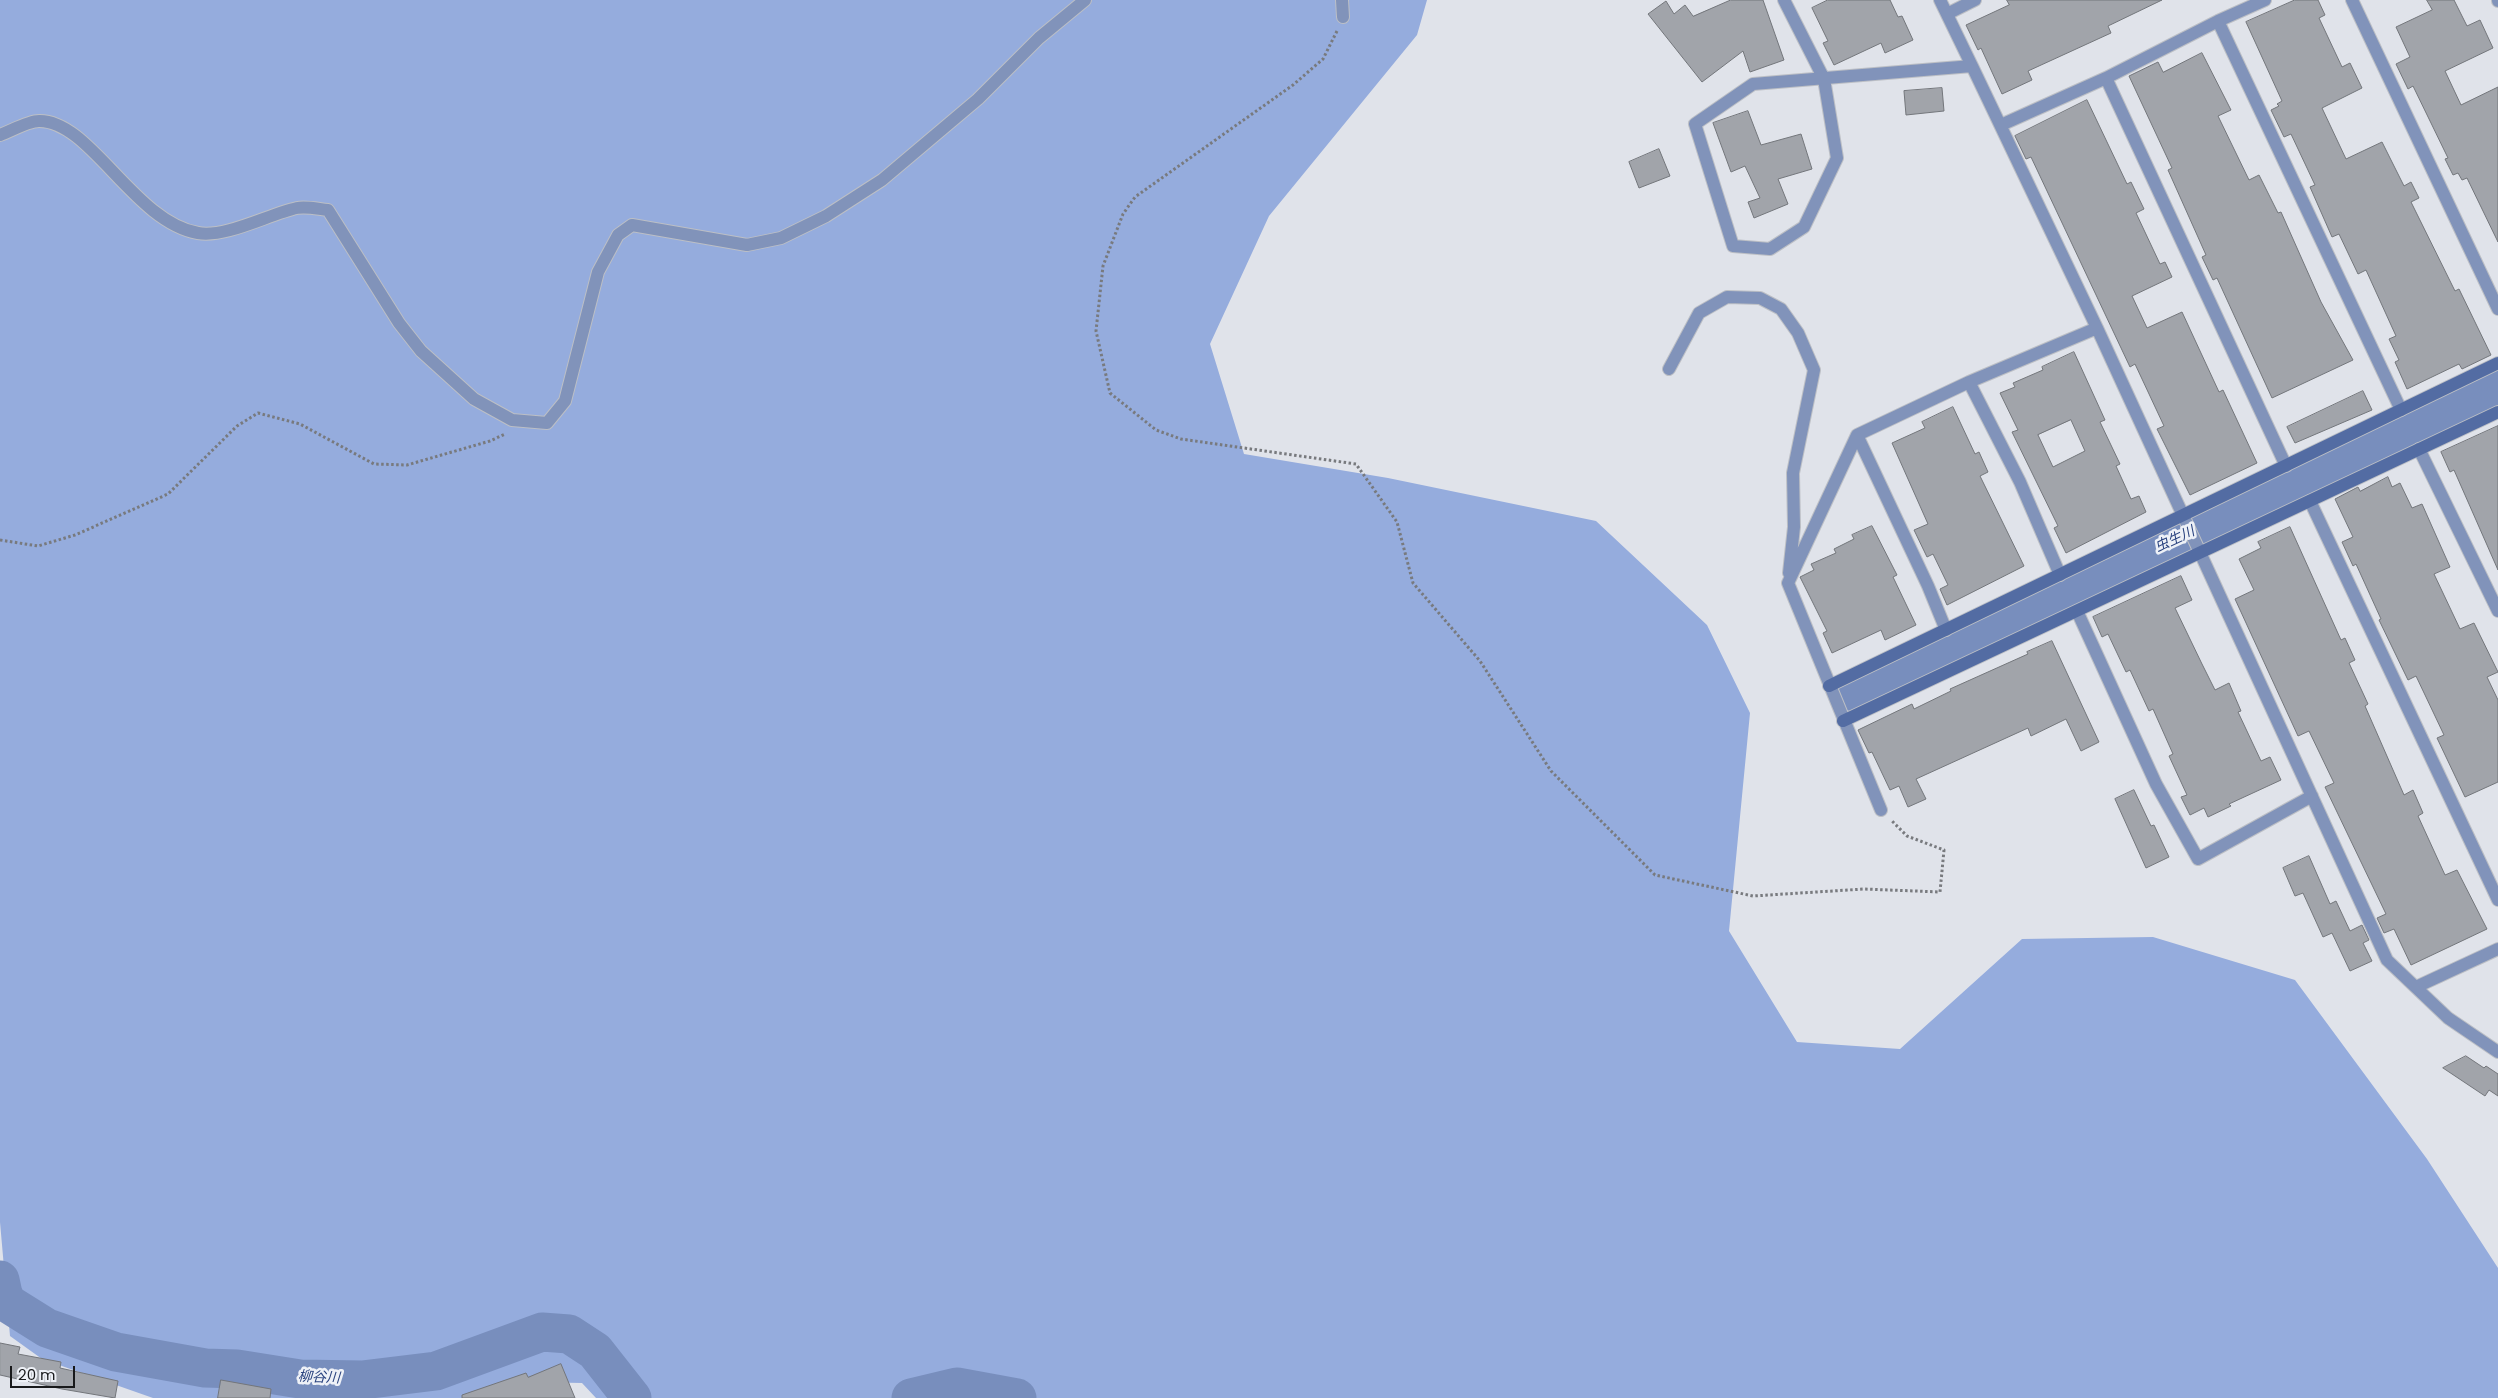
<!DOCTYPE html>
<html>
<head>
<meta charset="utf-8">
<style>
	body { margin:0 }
	#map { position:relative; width:2498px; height:1398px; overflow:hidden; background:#e0e3ea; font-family:Poppins,sans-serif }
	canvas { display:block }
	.scale { position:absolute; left:10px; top:1366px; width:65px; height:22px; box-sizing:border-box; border:2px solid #18191b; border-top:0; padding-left:6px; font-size:15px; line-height:18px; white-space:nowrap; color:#18191b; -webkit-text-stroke:4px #eef1f7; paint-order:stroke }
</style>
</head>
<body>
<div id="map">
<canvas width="2498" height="1398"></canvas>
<div class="scale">20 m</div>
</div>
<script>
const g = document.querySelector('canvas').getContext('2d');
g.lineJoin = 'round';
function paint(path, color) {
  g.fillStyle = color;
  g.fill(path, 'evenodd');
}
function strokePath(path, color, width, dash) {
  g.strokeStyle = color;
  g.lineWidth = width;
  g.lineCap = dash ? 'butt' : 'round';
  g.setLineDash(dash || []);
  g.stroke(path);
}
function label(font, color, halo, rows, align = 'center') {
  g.font = font + ' Poppins,"Noto Sans JP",sans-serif';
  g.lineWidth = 5;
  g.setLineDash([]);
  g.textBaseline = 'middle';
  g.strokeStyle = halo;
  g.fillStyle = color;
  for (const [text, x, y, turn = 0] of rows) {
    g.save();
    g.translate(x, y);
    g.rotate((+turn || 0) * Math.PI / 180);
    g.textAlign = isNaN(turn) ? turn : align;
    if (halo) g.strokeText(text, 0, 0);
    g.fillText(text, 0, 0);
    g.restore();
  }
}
paint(new Path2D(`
	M 0,0 L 1427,0 L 1417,35 L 1269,216 L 1210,344 L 1244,454 L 1388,478 L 1596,521 L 1707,625 L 1750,713 L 1729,931 L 1797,1042 L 1900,1049 L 2022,939 L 2153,937 L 2295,980 L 2427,1159 L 2498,1268 L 2498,1398 L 596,1398 L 582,1383 L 531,1382 L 477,1398 L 153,1398 L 42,1359 L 10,1336 L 0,1222 Z`), '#95acdd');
strokePath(new Path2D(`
	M 1853,692 L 2498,388
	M 0,1280 L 3,1294 L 7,1303 L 47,1328 L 116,1352 L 205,1368 L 237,1369 L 300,1379 L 362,1380 L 436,1371 L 542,1332 L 569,1334 L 595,1351 L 632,1398
	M 911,1398 L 957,1387 L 1017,1398`), '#788ebd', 39);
const building = new Path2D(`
	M 1731,0 L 1763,0 L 1784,60 L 1750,72 L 1743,51 L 1702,82 L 1648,14 L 1666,1 L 1674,14 L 1685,5 L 1693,16 Z
	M 1828,0 L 1890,0 L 1898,17 L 1902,16 L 1913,40 L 1885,53 L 1881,43 L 1834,65 L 1823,43 L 1828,41 L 1812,8 Z
	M 2007,0 L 2162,0 L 2108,26 L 2111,33 L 2028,71 L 2032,80 L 2002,94 L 1981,48 L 1978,50 L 1966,25 L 2009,5 Z
	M 2295,0 L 2318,0 L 2325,15 L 2319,18 L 2342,67 L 2350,63 L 2362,88 L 2322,108 L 2346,159 L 2382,142 L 2404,186 L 2411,182 L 2419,198 L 2411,202 L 2455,291 L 2459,289 L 2491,355 L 2462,369 L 2459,364 L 2407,389 L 2395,362 L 2399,360 L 2389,339 L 2396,336 L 2366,270 L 2358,274 L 2339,234 L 2332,237 L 2310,187 L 2315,185 L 2291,134 L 2284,137 L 2271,110 L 2279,106 L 2277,104 L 2282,101 L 2246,22 Z
	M 2427,0 L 2454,0 L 2467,26 L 2480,20 L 2493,48 L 2445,71 L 2461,105 L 2498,87 L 2498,242 L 2467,178 L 2462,180 L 2458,173 L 2453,175 L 2445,159 L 2448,158 L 2413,86 L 2408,89 L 2396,64 L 2410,57 L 2396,27 L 2432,10 Z
	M 2202,53 L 2231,110 L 2218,116 L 2249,180 L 2259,175 L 2278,213 L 2281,212 L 2321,302 L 2353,360 L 2272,398 L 2217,278 L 2213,280 L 2202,257 L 2206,255 L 2168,170 L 2172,168 L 2129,76 L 2158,62 L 2163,72 Z
	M 1942,88 L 1944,111 L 1906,115 L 1904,91 Z
	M 2087,100 L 2127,184 L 2131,182 L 2144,209 L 2136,213 L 2160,264 L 2165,262 L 2172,277 L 2132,296 L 2147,328 L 2182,312 L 2219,392 L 2223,390 L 2257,463 L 2190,495 L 2157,429 L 2164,426 L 2135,364 L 2130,367 L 2031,157 L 2026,159 L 2015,136 Z
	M 1748,111 L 1761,145 L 1801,134 L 1812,169 L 1778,179 L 1788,204 L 1754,218 L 1748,202 L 1760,198 L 1745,166 L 1731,172 L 1713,123 Z
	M 1659,149 L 1670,176 L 1639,188 L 1629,162 Z
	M 2074,352 L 2105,420 L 2100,422 L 2120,464 L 2116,466 L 2131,499 L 2139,496 L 2146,512 L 2066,553 L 2054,528 L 2058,526 L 2012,432 L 2018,430 L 2000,393 L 2015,387 L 2013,383 L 2043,370 L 2042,367 ZM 2071,420 L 2085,451 L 2053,467 L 2038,435 Z
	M 2363,391 L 2372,410 L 2295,443 L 2287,427 Z
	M 1953,407 L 1975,454 L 1979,452 L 1988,472 L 1980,476 L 2024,566 L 1947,605 L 1940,589 L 1948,585 L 1933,554 L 1927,557 L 1914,530 L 1928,524 L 1892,443 L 1925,428 L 1922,422 Z
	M 2498,426 L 2498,570 L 2454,470 L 2450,472 L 2441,452 Z
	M 2388,477 L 2392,487 L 2400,483 L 2412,508 L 2422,504 L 2450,567 L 2434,574 L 2460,629 L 2474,623 L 2498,672 L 2487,677 L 2498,700 L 2498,782 L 2465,797 L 2437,738 L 2444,735 L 2416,676 L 2408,680 L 2379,620 L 2381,619 L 2356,564 L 2353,566 L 2342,542 L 2353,537 L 2335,499 L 2358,487 L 2360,491 Z
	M 1872,526 L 1897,575 L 1893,577 L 1916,625 L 1885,640 L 1881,630 L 1832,653 L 1823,633 L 1827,631 L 1800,577 L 1814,570 L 1811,564 L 1836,553 L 1834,549 L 1854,539 L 1852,535 Z
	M 2290,527 L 2341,640 L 2345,638 L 2355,660 L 2349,663 L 2368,704 L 2365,706 L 2404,795 L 2413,790 L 2423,813 L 2418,816 L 2445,875 L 2457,870 L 2487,929 L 2411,965 L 2394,929 L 2384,933 L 2377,918 L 2386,914 L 2325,787 L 2334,783 L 2309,731 L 2298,736 L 2235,599 L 2254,590 L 2239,559 L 2261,548 L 2258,542 Z
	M 2181,576 L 2192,600 L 2175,608 L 2202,664 L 2215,690 L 2229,683 L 2241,711 L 2238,712 L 2261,761 L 2270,757 L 2281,780 L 2229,804 L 2231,806 L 2208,817 L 2204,808 L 2190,815 L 2181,797 L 2187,795 L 2169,756 L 2173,754 L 2153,709 L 2149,711 L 2130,670 L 2126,672 L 2108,634 L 2102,637 L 2093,617 Z
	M 2052,641 L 2099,742 L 2081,751 L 2066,719 L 2031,736 L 2028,728 L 1916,779 L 1926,799 L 1908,807 L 1899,786 L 1890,790 L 1872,752 L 1869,753 L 1858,730 L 1912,704 L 1914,709 L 1951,691 L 1950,689 L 2028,654 L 2027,652 Z
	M 2134,790 L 2151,826 L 2154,825 L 2169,857 L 2146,868 L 2115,799 Z
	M 2309,856 L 2330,904 L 2336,901 L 2350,931 L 2362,925 L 2369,940 L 2363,943 L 2372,961 L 2350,971 L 2332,933 L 2323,937 L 2303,893 L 2295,896 L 2283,868 Z
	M 2466,1056 L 2484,1068 L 2486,1066 L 2498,1074 L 2498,1096 L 2489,1090 L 2485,1096 L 2443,1068 Z
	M 0,1343 L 20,1347 L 18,1354 L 61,1362 L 60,1368 L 118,1381 L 115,1398 L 62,1389 L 0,1375 Z
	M 561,1364 L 575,1398 L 462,1398 L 462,1395 L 526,1373 L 528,1377 Z
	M 221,1380 L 271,1389 L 270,1398 L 218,1398 Z`);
paint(building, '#a1a4aa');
strokePath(building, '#73767b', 1);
const street = new Path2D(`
	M 1342,0 L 1343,17
	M 1784,0 L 1824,79 L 1837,158 L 1804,227 L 1770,249 L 1733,246 L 1695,124 L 1753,84 L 1972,66 L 2097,328 L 1969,382 L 1857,435 L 1788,583 L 1881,810
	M 1940,0 L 1972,66
	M 2352,0 L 2498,309
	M 2498,0 L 2498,1
	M 1947,14 L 1975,0
	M 2218,21 L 2401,410
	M 2106,78 L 2286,466
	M 2001,125 L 2106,78 L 2218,21 L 2265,0
	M 0,135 C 11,131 28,121 39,121 C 90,120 134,222 198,233 C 226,238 269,214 297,208 C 306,206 318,209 328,210 L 399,323 L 421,351 L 474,399 L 512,420 L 547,423 L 565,401 L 598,272 L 618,235 L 632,225 L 747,245 L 781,238 L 826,216 L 882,180 L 978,99 L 1039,38 L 1085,0
	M 2097,328 L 2387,960 L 2448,1018 L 2498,1052
	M 1669,369 L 1699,313 L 1727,297 L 1760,298 L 1781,309 L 1798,333 L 1814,370 L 1793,473 L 1794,527 L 1789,573
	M 1969,382 L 2020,482 L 2060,575
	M 1857,435 L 1928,586 L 1946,630
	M 2419,449 L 2498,611
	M 2310,501 L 2498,900
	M 2077,611 L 2156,784 L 2198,859 L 2312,796
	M 2416,987 L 2498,949`);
const secondary = new Path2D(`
	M 1829,686 L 2498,363
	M 1843,721 L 2498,412`);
strokePath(street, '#bcbfc5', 14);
strokePath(secondary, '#bcbfc5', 14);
strokePath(new Path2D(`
	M 1337,31 L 1323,59 L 1293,85 L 1135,197 L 1123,214 L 1103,266 L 1096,331 L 1110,393 L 1156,430 L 1181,439 L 1356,464 L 1397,522 L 1413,583 L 1480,661 L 1551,771 L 1655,875 L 1753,896 L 1864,889 L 1940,892 L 1944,850 L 1907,836 L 1892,821
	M 0,540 L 38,546 L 75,535 L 168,494 L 237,426 L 258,413 L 300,424 L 374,464 L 407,465 L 490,441 L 505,434`), '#787a7e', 3, [2.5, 2.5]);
strokePath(street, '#8193ba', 12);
strokePath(secondary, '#536ca3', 12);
label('italic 14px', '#2a437f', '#eef1f7', [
	["虫生川",2175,540,-25],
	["柳谷川",319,1378,3]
]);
</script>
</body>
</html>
